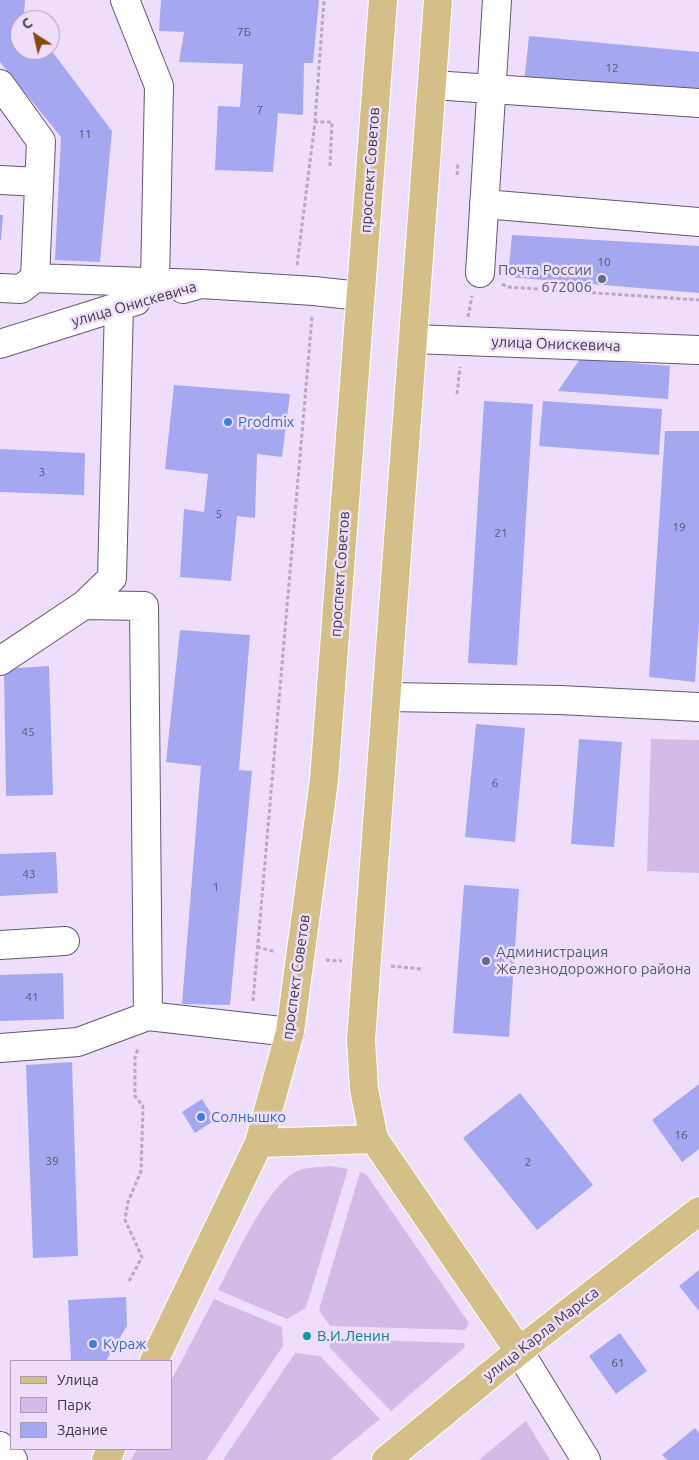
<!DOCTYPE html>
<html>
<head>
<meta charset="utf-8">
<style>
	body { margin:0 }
	#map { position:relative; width:699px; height:1460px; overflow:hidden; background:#efdefb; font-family:Ubuntu,sans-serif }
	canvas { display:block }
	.legend { position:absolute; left:10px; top:1360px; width:162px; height:90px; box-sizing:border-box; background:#efdefb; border:1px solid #a99cb2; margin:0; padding:6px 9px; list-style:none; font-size:15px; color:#403945 }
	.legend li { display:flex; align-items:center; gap:10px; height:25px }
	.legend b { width:25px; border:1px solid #a99cb2 }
	.north { position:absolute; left:10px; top:10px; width:50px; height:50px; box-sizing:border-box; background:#efdefb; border:1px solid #a99cb2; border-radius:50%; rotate:325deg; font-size:14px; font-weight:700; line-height:20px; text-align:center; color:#403945 }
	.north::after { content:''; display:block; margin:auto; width:18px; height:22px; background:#864a06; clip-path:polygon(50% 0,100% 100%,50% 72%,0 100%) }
</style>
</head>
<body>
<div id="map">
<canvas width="699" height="1460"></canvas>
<ul class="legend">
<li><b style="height:6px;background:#d3bf87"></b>Улица</li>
<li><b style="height:14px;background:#d4bae6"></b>Парк</li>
<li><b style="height:14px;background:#a5a8f0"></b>Здание</li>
</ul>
<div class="north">С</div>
</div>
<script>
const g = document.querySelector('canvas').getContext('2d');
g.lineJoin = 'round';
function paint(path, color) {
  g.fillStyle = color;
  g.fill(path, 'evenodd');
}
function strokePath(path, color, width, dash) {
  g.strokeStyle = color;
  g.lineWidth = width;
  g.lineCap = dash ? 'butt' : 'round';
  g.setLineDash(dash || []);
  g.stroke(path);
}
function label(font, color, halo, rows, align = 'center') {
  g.font = font + ' Ubuntu,sans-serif';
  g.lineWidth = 5;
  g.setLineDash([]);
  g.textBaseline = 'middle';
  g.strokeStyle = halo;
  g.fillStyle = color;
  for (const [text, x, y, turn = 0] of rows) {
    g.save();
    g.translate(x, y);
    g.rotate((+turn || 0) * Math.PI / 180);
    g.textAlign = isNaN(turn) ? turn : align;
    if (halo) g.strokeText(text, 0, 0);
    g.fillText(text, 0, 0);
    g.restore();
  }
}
paint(new Path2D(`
	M 651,739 L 699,740 L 699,873 L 647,871 Z
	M 331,1166 L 348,1169 L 306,1308 L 287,1319 L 218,1290 C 234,1261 269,1180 300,1170 C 309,1167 321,1167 331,1166 Z
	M 360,1172 L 366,1174 L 469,1323 L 465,1330 L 330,1326 L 319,1310 Z
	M 214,1299 L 282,1327 L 283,1346 L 206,1460 L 131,1460 L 137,1449 L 171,1449 L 171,1381 Z
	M 332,1339 L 464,1343 L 465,1347 L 391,1411 L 329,1347 Z
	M 295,1353 L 320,1356 L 380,1419 L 330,1460 L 223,1460 Z
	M 526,1421 L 550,1460 L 479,1460 Z`), '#d4bae6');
paint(new Path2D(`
	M 0,0 L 25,0 L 24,14 L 28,20 L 20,20 L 20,50 L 51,50 L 112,131 L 100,262 L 55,260 L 61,137 L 0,62 Z
	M 161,0 L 319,0 L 313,63 L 304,63 L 303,115 L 278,113 L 273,172 L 215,170 L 218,106 L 240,107 L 243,64 L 179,62 L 184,32 L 159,31 Z
	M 529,36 L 699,52 L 699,97 L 524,83 Z
	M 0,215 L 3,215 L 1,240 L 0,240 Z
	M 512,235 L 699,246 L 699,293 L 508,277 Z
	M 580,359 L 670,366 L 668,399 L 558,391 Z
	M 174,385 L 290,394 L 282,457 L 257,454 L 255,518 L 237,516 L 231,581 L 180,577 L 184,509 L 204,512 L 208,474 L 165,469 Z
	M 484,401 L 533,404 L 517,665 L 468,663 Z
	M 543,401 L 662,409 L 659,455 L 539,446 Z
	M 665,431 L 699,431 L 699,623 L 695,682 L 649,677 Z
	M 0,449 L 85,453 L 84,495 L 0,492 Z
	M 180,630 L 250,635 L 239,770 L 252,771 L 230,1005 L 182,1004 L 201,766 L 166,762 Z
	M 49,666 L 53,795 L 6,796 L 4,669 Z
	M 476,724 L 525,728 L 515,842 L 465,837 Z
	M 579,739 L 622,742 L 614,847 L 571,844 Z
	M 56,852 L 58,893 L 0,896 L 0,854 Z
	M 464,885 L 519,889 L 509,1037 L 453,1033 Z
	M 63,973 L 64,1019 L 0,1021 L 0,975 Z
	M 72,1062 L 78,1256 L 33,1258 L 26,1065 Z
	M 699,1084 L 699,1149 L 682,1162 L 652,1120 Z
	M 520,1093 L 593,1185 L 537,1230 L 463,1138 Z
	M 202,1099 L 215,1120 L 195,1133 L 182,1112 Z
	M 699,1270 L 699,1311 L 679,1286 Z
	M 126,1297 L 127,1326 L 106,1361 L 71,1361 L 68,1300 Z
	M 620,1333 L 647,1371 L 616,1394 L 589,1356 Z
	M 695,1428 L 699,1433 L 699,1460 L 667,1460 L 662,1455 Z`), '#a5a8f0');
const minor = new Path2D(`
	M 125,0 L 159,86 L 155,282
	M 0,84 L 41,141 L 35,278 L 201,284
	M 433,85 L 699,103
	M 0,180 L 39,182
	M 484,204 L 699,222
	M 480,273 L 497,0
	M 0,288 L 21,289 L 35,278
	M 183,289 L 201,284 L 314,291 L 360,296
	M 413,339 L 699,350
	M 0,344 L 136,301
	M 84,605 L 144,606 L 148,1016 L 290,1032
	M 0,661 L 84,605 L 112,578 L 119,305
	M 388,697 L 560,700 L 699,707
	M 0,945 L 65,941
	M 0,1048 L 78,1042 L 148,1016
	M 519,1351 L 586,1460
	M 0,1446 L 13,1460`);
const major = new Path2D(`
	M 438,0 L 361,1040 L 364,1089 L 374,1139 L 519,1351
	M 259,1143 L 374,1139
	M 154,1361 L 259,1143 L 290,1032 L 324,780 L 383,0
	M 106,1460 L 111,1449
	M 386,1460 L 519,1351 L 699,1211`);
strokePath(minor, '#65566f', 30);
strokePath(major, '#fff', 30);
strokePath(new Path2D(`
	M 315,122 L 324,0
	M 457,175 L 458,163
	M 297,265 L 315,122 L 332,122 L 330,166
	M 502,284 L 508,287 L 699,300
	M 468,317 L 472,296
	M 457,394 L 460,367
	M 257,947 L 276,952
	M 326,960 L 342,961
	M 391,966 L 421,969
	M 253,1001 L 312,317
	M 129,1281 L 142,1257 L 125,1220 L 128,1202 L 141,1171 L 143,1106 L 135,1096 L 135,1058 L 138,1048`), '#b7a9c1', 3, [4, 2.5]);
strokePath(minor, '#fff', 28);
strokePath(major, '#d3bf87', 28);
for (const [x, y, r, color] of [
	[602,279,5,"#5c6f8a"],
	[228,422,5,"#3f7fe0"],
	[486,961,5,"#5c6f8a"],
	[201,1117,5,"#3f7fe0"],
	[307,1336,5,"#0f9aa8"],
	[93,1344,5,"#3f7fe0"]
]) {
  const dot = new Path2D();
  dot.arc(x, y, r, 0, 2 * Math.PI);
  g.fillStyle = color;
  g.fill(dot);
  strokePath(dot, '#efdefb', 2);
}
label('12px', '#595570', null, [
	["7Б",244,32],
	["12",612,68],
	["7",260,110],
	["11",85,134],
	["10",604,262],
	["3",42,472],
	["5",219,514],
	["19",679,527],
	["21",501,533],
	["45",28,732],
	["6",495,783],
	["43",29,874],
	["1",216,887],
	["41",32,997],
	["16",681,1135],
	["39",52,1161],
	["2",528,1162],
	["61",618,1363]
]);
label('15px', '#403945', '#efdefb', [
	["проспект Советов",370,170,-86],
	["улица Онискевича",134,304,-16],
	["улица Онискевича",556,344,2],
	["проспект Советов",340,574,-86],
	["проспект Советов",296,977,-82],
	["улица Карла Маркса",541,1334,-38]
]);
label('15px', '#4e5e75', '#efdefb', [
	["Почта России",592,270],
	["672006",592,287],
	["Администрация",496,952,"left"],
	["Железнодорожного района",496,969,"left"]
], 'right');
label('15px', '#366cbe', '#efdefb', [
	["Prodmix",238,422],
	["Солнышко",211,1117],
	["Кураж",103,1344]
], 'left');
label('15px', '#0d838f', '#efdefb', [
	["В.И.Ленин",317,1336]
], 'left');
</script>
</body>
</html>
